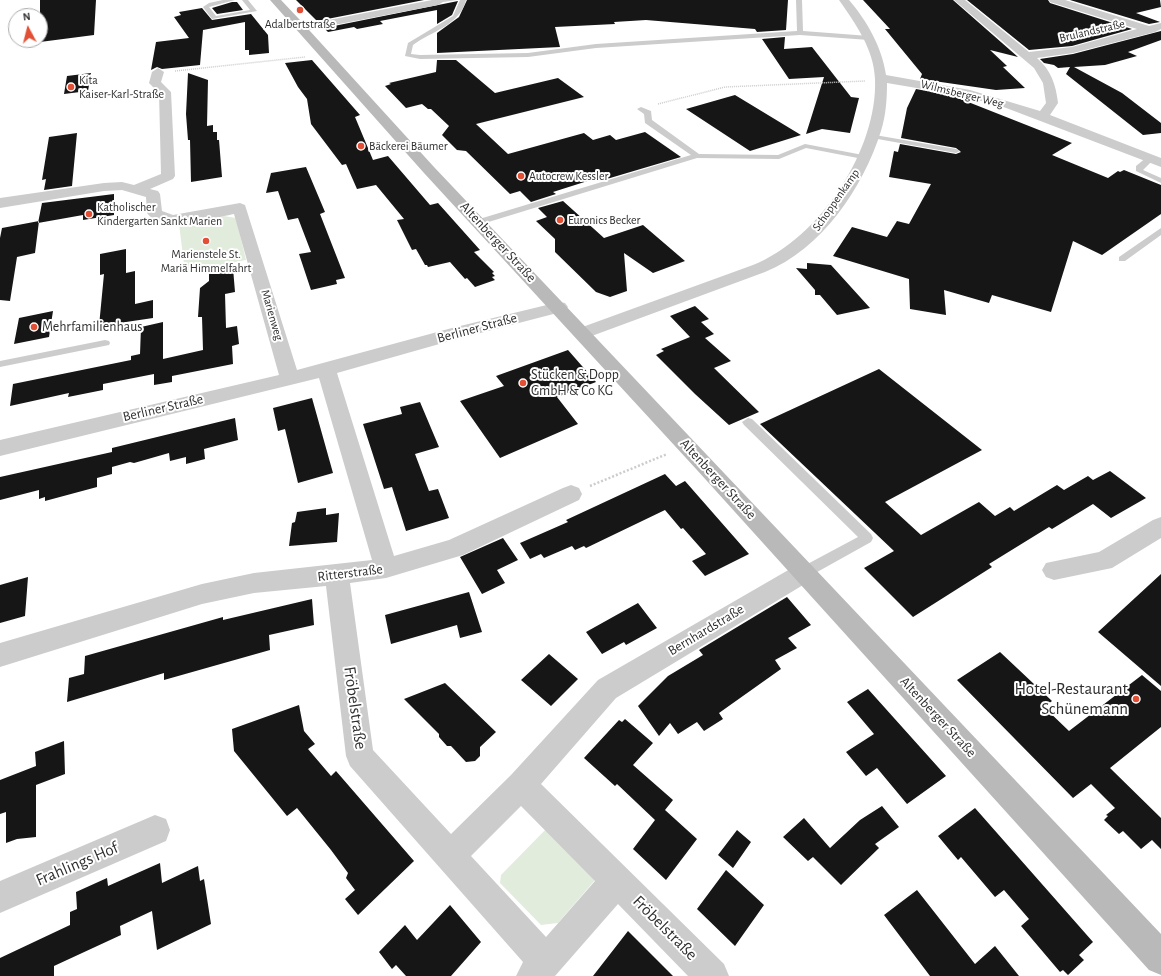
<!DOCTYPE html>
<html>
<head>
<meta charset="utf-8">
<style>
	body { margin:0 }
	#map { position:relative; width:1161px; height:976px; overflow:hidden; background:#fff; font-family:"Alegreya Sans",sans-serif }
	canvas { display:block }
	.north { position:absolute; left:8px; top:8px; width:40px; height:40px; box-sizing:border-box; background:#fff; border:1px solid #acacac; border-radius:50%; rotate:353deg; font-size:11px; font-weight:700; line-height:16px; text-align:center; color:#2f2f2f }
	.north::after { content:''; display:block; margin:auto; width:14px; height:18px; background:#e24f35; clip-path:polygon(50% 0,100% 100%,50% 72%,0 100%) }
</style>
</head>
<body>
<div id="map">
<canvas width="1161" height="976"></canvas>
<div class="north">N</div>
</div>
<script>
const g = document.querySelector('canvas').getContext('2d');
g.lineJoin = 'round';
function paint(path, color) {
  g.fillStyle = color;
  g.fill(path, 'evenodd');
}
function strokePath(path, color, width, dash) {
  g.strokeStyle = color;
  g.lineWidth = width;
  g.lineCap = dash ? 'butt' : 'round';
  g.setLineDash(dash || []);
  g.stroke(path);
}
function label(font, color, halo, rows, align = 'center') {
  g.font = font + ' "Alegreya Sans",sans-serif';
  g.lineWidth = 4;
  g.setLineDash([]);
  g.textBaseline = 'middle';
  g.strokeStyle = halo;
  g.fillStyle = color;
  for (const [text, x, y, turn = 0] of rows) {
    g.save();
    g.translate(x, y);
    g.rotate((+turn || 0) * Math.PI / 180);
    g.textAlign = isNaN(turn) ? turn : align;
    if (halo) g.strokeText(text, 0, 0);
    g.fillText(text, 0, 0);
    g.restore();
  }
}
paint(new Path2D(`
	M 224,216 L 236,218 L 246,260 L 185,272 L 179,224 Z
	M 550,825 L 595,880 L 558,923 L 541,925 L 500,883 L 501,875 Z`), '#e2ecdd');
paint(new Path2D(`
	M 40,0 L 96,0 L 94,35 L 40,42 Z
	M 296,0 L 424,0 L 317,21 Z
	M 467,0 L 788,0 L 786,30 L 757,32 L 755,29 L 646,20 L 614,22 L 615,24 L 555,27 L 560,47 L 437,53 L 437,33 L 459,17 Z
	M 863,0 L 953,0 L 1018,57 L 990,50 L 1007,66 L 1003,67 L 1025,88 L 996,90 L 920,79 L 922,74 L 885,29 L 890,29 Z
	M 967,0 L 1048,0 L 1050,3 L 1132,29 L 1072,46 L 1029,50 Z
	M 1070,0 L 1160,0 L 1161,7 L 1136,13 L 1160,22 L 1149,24 Z
	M 458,1 L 452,15 L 437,24 L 437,10 L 380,21 L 383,24 L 357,29 L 354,27 L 328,32 L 324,28 Z
	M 232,2 L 237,2 L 243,10 L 217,14 L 212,8 Z
	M 202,8 L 212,20 L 251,14 L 268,35 L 269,53 L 249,55 L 249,50 L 245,50 L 245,22 L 203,30 L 200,65 L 162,69 L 157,67 L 151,70 L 156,42 L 189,38 L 174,17 L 181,15 L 179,12 Z
	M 1161,31 L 1161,40 L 1128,52 L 1137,56 L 1105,65 L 1074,67 L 1122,93 L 1161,123 L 1161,133 L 1143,135 L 1066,74 L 1070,67 L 1058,68 L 1054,65 L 1044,63 L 1040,59 L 1073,54 Z
	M 785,37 L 784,49 L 812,47 L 851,97 L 859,98 L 850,133 L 822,129 L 806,134 L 824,77 L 789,79 L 762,39 Z
	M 312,60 L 360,115 L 355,117 L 373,160 L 388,156 L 430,205 L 438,203 L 480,250 L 474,252 L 494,272 L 492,273 L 495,276 L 492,277 L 495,280 L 475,287 L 467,278 L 465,279 L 450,262 L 428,267 L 427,265 L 425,265 L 416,249 L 412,250 L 397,220 L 404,219 L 376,185 L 357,189 L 346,164 L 342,165 L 311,124 L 307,99 L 298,87 L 285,63 Z
	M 437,60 L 456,60 L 495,93 L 558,78 L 584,97 L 476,124 L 508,154 L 584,133 L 593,140 L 610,135 L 616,140 L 645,132 L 681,157 L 600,181 L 597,178 L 553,192 L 556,194 L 531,202 L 520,191 L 510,194 L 466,151 L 457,150 L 442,135 L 449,126 L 431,109 L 428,109 L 422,104 L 406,108 L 385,86 L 391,84 L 389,83 L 436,72 Z
	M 91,73 L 88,91 L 64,94 L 67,76 Z
	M 188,73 L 208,80 L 207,126 L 213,125 L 213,132 L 217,132 L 217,140 L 219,140 L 222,177 L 191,182 L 190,140 L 188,140 L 186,114 Z
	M 916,89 L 953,96 L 1072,143 L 1052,155 L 1108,178 L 1118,171 L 1120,172 L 1124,170 L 1161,185 L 1161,214 L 1102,255 L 1073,241 L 1051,312 L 992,295 L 989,303 L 944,290 L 946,315 L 910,309 L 909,279 L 833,256 L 852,227 L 887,237 L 897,221 L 909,224 L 931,184 L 889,177 L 894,151 L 898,152 L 900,144 L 956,154 L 961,152 L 956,148 L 901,138 L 907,108 Z
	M 735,95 L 801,135 L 750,151 L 686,109 Z
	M 77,133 L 72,186 L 44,190 L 46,179 L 42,180 L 49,137 Z
	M 306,167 L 325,212 L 320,214 L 345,278 L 336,280 L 337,284 L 311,290 L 299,254 L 311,252 L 298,218 L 288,220 L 278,191 L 266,193 L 271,173 Z
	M 114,194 L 114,215 L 83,220 L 83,215 L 38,223 L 42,203 Z
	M 563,201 L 604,238 L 643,225 L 685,261 L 653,273 L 624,253 L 627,291 L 610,297 L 596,292 L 555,252 L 555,239 L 536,221 L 547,217 L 538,208 Z
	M 39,221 L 35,253 L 17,257 L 10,301 L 0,300 L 0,238 L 2,228 Z
	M 126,249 L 126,273 L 135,271 L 135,304 L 153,300 L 153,318 L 99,326 L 104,274 L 100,275 L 100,254 Z
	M 807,263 L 831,265 L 870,308 L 837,315 L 820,295 L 815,295 L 815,290 L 796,268 L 807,269 Z
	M 233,268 L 235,292 L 225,294 L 226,328 L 237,326 L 239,344 L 232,346 L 233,364 L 172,376 L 172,382 L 154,385 L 154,374 L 103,384 L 103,390 L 68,397 L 69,393 L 10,406 L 13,384 L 131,360 L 131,356 L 140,354 L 141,327 L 163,322 L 163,359 L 203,350 L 202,317 L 198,317 L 200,288 L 209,281 L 209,272 Z
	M 695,306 L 709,319 L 701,322 L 714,334 L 705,338 L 731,361 L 714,368 L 759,412 L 729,425 L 695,394 L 656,355 L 664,351 L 661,349 L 690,337 L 670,316 Z
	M 53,311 L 49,337 L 14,344 L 19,318 Z
	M 568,350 L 596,382 L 557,397 L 578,424 L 500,458 L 460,401 L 504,386 L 496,376 Z
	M 879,369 L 982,450 L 885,502 L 921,535 L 979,502 L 995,516 L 1010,507 L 1014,511 L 1057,485 L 1064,490 L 1088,476 L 1093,480 L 1110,471 L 1146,498 L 1111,518 L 1093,504 L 1052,529 L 1049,527 L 989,564 L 992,567 L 913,617 L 864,568 L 894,551 L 760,424 Z
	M 312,398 L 333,473 L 298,483 L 285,429 L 278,431 L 273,408 Z
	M 420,402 L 439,447 L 415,454 L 429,491 L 438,489 L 449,518 L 406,531 L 392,487 L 384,489 L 363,424 L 402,414 L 400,407 Z
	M 235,418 L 238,440 L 204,449 L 205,459 L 186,464 L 186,457 L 170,461 L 169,453 L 134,463 L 130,462 L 112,467 L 112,474 L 97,478 L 97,487 L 45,501 L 45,497 L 39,499 L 39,490 L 0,500 L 0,477 L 112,452 L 112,448 Z
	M 665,474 L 676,486 L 685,481 L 749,554 L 705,576 L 692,561 L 706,554 L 683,528 L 681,529 L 665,510 L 586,548 L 584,546 L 575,550 L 572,546 L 544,558 L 541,554 L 530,559 L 520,543 L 568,522 L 566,520 Z
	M 326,508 L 326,515 L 339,513 L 337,542 L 289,546 L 292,523 L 295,522 L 297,512 Z
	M 503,538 L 518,560 L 497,570 L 505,583 L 482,594 L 460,557 Z
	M 1161,574 L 1161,686 L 1098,632 Z
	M 28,577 L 25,616 L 0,623 L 0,585 Z
	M 469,592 L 482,632 L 460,638 L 457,625 L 391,644 L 385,615 Z
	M 787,597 L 811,625 L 788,638 L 797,648 L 775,660 L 781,669 L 719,713 L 723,719 L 704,731 L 697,722 L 678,734 L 670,723 L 659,736 L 638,706 L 668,676 L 703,655 L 699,650 Z
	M 312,599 L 314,625 L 269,635 L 270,650 L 164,680 L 164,673 L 67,702 L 69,678 L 84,674 L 85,656 L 223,617 L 223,620 Z
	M 638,603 L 657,628 L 626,645 L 624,642 L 602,654 L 586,632 Z
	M 1000,652 L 1052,701 L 1044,707 L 1069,731 L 1142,675 L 1161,691 L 1161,727 L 1110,768 L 1161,818 L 1161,849 L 1152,840 L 1141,849 L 1123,831 L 1119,834 L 1104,820 L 1108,816 L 1106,815 L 1115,808 L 1091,784 L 1073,798 L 957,680 Z
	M 549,654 L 578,679 L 551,706 L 521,680 Z
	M 445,683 L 496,732 L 480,747 L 480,756 L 475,761 L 466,762 L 451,746 L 447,746 L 439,737 L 439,734 L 404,699 Z
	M 868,689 L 946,776 L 907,804 L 877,768 L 866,776 L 846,752 L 874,734 L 847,702 Z
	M 299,705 L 304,731 L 315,744 L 308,749 L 331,776 L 336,771 L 414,861 L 358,915 L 345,899 L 355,890 L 346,878 L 348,873 L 331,850 L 297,808 L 287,816 L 234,751 L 232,729 Z
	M 625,719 L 653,743 L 633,765 L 673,800 L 665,810 L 697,839 L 666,880 L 633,849 L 655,820 L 617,784 L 615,786 L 584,758 L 619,720 L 622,722 Z
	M 64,741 L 65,774 L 36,785 L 36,837 L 17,839 L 6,843 L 6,812 L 0,814 L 0,780 L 36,766 L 35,752 Z
	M 882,806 L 899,827 L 875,844 L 879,848 L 841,885 L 813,857 L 808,861 L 783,837 L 804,818 L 830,848 L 860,820 Z
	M 975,808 L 1093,942 L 1079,955 L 1084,960 L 1068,975 L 1063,970 L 1060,972 L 1021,926 L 1029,919 L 1004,890 L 995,897 L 961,857 L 958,860 L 938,836 Z
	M 737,830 L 751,842 L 733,868 L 718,855 Z
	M 160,863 L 162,883 L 198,866 L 200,881 L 204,879 L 211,924 L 157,950 L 152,911 L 120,926 L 121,935 L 54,966 L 54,976 L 0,976 L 0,958 L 70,925 L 70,912 L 77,909 L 76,892 L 107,878 L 108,886 Z
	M 726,870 L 764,905 L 735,946 L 697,909 Z
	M 917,890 L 975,964 L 995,946 L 1019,976 L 930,976 L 884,915 Z
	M 450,905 L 481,942 L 451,976 L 406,976 L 396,965 L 392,969 L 379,952 L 405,925 L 417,940 Z
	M 628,931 L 673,976 L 593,976 Z`), '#161616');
strokePath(new Path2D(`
	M 175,71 L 305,57
	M 658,104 L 725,87 L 865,81`), '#ccc', 1.5, [1, 1]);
strokePath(new Path2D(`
	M 590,486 L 667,454`), '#ccc', 2.5, [2, 2]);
paint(new Path2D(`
	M 223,0 L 235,0 L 209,7 L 216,16 L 250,10 L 242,0 L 248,0 L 257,11 L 212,19 L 203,7 L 209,3 Z
	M 438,0 L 457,0 L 436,3 Z
	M 460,0 L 466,0 C 460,25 432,31 413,45 L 411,54 L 420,55 L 528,53 L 596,44 L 797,31 L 796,0 L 802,0 L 803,31 L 869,36 L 872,38 L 869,40 L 800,35 L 596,48 L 528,57 L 420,59 L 405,56 L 408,43 L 453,16 Z
	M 641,107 L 651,111 L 652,120 L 699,154 L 778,155 L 805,144 L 863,155 L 867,157 L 863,159 L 806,148 L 779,159 L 697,158 L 482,224 L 476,224 L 476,220 L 691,155 L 645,123 L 644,114 L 637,109 Z
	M 869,134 L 956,149 L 960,151 L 956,153 L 872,138 L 868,136 Z
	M 1147,157 L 1154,159 L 1143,170 L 1161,178 L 1161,183 L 1136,171 L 1136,166 Z
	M 1161,228 L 1161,235 L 1125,261 L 1119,261 L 1119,257 Z
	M 105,340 L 109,341 L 110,343 L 109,345 L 0,367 L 0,361 Z
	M 748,418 L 752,419 L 871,534 L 873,538 L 871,542 L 810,576 L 805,577 L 800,576 L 798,572 L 800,568 L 858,537 L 744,425 L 742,422 Z`), '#ccc');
paint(new Path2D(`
	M 432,0 L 442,0 L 443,2 L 438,5 L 303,31 L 298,28 L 303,25 Z
	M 839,0 L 849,0 C 867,21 882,47 886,75 L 970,90 L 1040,111 L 1046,103 L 1043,83 L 1034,68 L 954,0 L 965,0 L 1029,52 L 1072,47 L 1137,29 L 1050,2 L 1049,0 L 1065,0 L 1149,26 L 1161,23 L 1161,29 L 1155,32 L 1073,53 L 1037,58 C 1051,70 1056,85 1058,103 L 1050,115 L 1161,158 L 1161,167 L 1001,106 L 958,95 L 887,83 C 887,99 886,115 881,131 C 863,188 822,249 765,272 L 589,337 L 583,339 L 577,337 L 574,333 L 577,329 L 753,265 C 819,239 878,150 875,79 C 874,49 855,23 839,0 Z
	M 158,68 L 164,72 L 161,82 L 171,92 L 175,176 L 173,179 L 150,189 L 158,191 L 160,194 L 162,211 L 173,215 L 240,203 L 245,205 L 297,370 L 452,328 L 559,302 L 565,303 L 568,307 L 565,311 L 457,339 L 337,373 L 394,556 L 449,540 L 563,488 L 571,485 L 579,488 L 582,494 L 579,500 L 463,555 L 386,578 L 350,583 L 373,750 L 451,834 L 511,775 L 598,680 L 797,565 L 805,562 L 813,565 L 817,572 L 813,579 L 616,698 L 541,784 L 724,964 L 729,976 L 688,976 L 618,904 L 555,976 L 516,976 L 523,962 L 350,766 L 346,756 L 326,586 L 254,593 L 202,604 L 0,667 L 0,643 L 202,584 L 254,573 L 372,560 L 319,378 L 0,456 L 0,440 L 279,375 L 234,214 C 212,218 162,234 147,213 L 146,197 L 122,190 L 104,191 L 0,208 L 0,198 L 104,183 L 122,182 L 134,185 L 161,174 L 159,93 L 149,83 L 152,72 ZM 521,806 L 595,881 L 546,937 L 471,856 Z
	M 1161,517 L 1161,538 L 1112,568 L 1054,580 L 1046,577 L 1042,570 L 1046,563 L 1099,552 L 1153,520 Z
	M 155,815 L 166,819 L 170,830 L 166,841 L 0,913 L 0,881 Z`), '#ccc');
paint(new Path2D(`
	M 270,0 L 281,0 L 299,19 L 434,167 L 1161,934 L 1161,975 L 1149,970 L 697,470 L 424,173 Z`), '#b9b9b9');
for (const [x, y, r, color] of [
	[300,10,4,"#e24f35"],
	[71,87,4,"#e24f35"],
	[361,146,4,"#e24f35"],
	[521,176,4,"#e24f35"],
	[89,214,4,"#e24f35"],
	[560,220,4,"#e24f35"],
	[206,241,4,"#e24f35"],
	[34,327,4,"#e24f35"],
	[523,383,4,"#e24f35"],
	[1136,699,4,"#e24f35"]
]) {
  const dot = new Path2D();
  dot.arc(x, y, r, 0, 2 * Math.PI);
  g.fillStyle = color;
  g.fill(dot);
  strokePath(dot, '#fff', 1.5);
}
label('12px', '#2f2f2f', '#fff', [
	["Adalbertstraße",300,24,"center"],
	["Kita",79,80],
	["Kaiser-Karl-Straße",79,94],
	["Bäckerei Bäumer",369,146],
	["Autocrew Kessler",529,176],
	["Katholischer",97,207],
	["Kindergarten Sankt Marien",97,221],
	["Euronics Becker",568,220],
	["Marienstele St.",206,254,"center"],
	["Mariä Himmelfahrt",206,268,"center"]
], 'left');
label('12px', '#2f2f2f', '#fff', [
	["Brulandstraße",1092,31,-13],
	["Wilmsberger Weg",962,94,14],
	["Schoppenkamp",836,200,-55],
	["Marienweg",272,315,74]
]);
label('14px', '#2f2f2f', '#fff', [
	["Altenberger Straße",498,242,47],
	["Berliner Straße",477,328,-15],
	["Berliner Straße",163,408,-13],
	["Altenberger Straße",718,479,47],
	["Ritterstraße",350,573,-7],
	["Bernhardstraße",706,630,-31],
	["Altenberger Straße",938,717,47]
]);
label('14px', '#2f2f2f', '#fff', [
	["Mehrfamilienhaus",42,327],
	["Stücken & Dopp",531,375],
	["GmbH & Co KG",531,391]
], 'left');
label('17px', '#2f2f2f', '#fff', [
	["Hotel-Restaurant",1128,689],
	["Schünemann",1128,709]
], 'right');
label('17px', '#2f2f2f', '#fff', [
	["Fröbelstraße",355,708,82],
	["Frahlings Hof",77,864,-23],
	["Fröbelstraße",665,928,45]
]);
</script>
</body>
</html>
